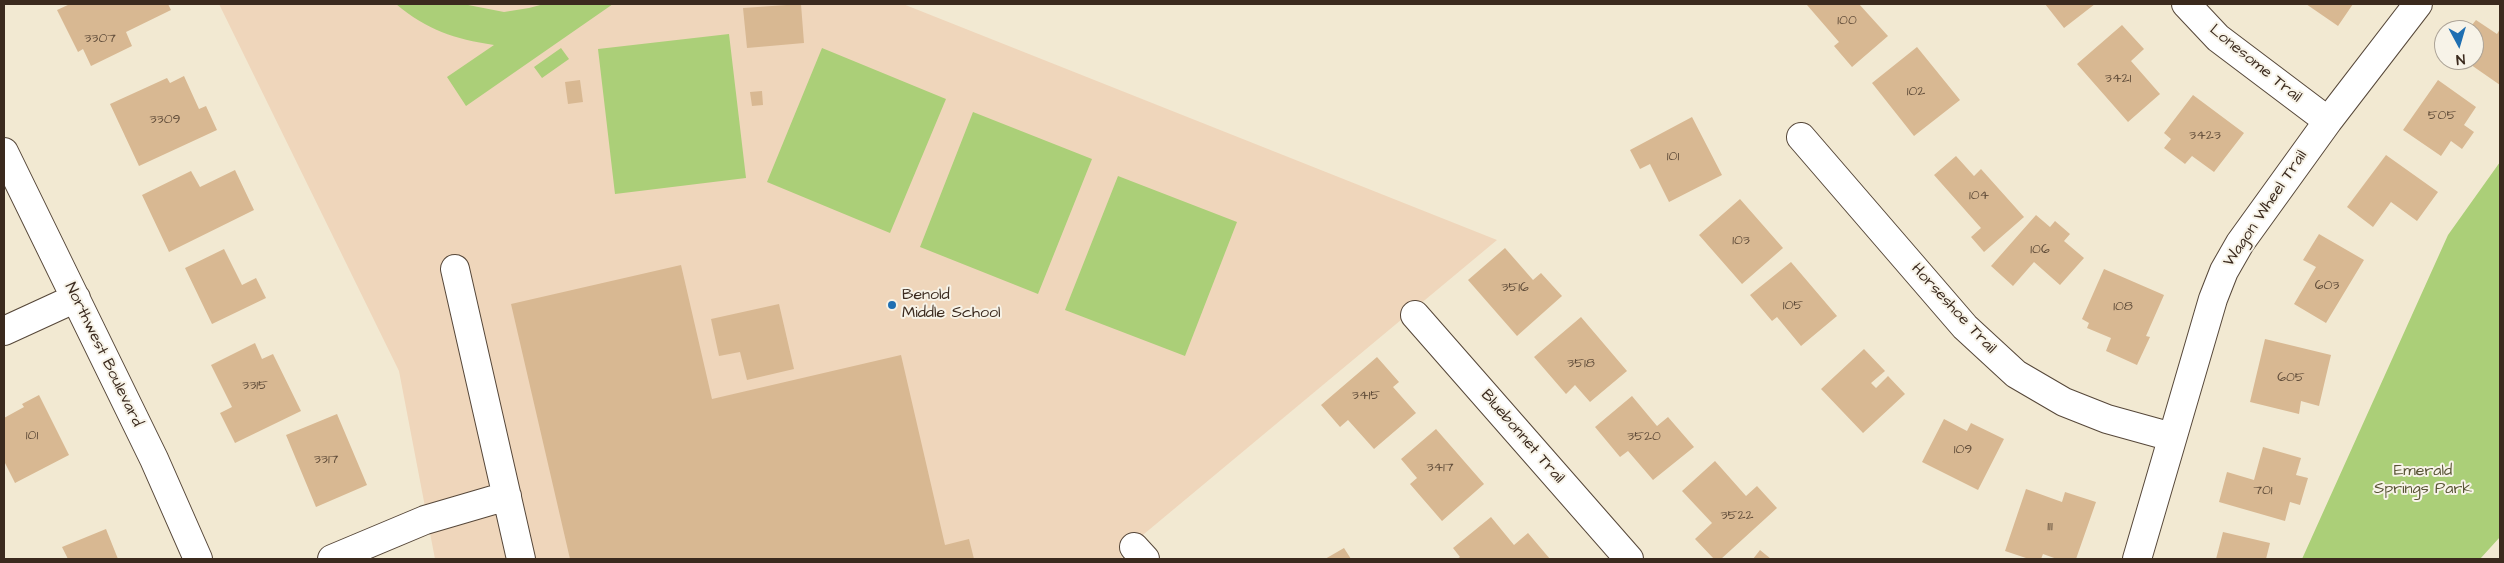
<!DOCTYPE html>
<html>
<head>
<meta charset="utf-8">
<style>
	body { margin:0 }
	#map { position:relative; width:2504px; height:563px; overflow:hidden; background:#f2e9d2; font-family:"Architects Daughter",sans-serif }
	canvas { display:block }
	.frame { position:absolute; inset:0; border:5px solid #3b2a1e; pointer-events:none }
	.north { position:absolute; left:2434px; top:20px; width:50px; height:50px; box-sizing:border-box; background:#f7f3e8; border:1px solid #aca397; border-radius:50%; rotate:174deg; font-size:14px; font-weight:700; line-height:20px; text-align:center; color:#3b2a1e }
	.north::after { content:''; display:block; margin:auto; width:18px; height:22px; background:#1f6fb2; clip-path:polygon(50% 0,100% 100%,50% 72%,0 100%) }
</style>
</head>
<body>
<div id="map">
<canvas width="2504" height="563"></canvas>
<div class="frame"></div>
<div class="north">N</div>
</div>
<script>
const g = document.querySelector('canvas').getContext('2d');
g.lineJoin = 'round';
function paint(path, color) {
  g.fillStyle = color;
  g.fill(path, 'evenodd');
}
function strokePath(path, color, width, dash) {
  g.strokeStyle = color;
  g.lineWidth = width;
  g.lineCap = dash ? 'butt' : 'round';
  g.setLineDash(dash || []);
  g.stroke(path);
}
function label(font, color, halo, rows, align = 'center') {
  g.font = font + ' "Architects Daughter",sans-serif';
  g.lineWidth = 4;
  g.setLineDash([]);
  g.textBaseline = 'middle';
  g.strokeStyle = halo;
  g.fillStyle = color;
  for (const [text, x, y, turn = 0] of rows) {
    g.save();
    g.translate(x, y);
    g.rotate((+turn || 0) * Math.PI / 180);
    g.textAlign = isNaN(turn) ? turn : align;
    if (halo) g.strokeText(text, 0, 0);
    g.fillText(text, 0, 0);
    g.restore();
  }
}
paint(new Path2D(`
	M 219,4 L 903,4 L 1497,240 L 1120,554 L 1123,559 L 435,559 L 399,371 Z`), '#efd6bb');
paint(new Path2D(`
	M 396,4 L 463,4 L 504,12 L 529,8 L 544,4 L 613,4 L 466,106 L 447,77 L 494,45 C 454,39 427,30 396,4 Z
	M 729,34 L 746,178 L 615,194 L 598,49 Z
	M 561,48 L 569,59 L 542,78 L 534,67 Z
	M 822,48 L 946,99 L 890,233 L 767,182 Z
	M 973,112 L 1092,159 L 1038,294 L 920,247 Z
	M 2500,162 L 2500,537 L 2480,559 L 2302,559 L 2448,235 Z
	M 1118,176 L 1237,222 L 1185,356 L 1065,310 Z`), '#abcf78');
paint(new Path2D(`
	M 70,4 L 168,4 L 171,10 L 126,32 L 132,46 L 91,66 L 83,49 L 78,52 L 57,10 Z
	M 801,4 L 804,43 L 747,48 L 743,8 Z
	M 1809,4 L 1859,4 L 1888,36 L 1852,67 L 1834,46 L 1839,42 L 1807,5 Z
	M 2045,4 L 2095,4 L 2064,28 Z
	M 2306,4 L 2353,4 L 2338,26 Z
	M 2476,20 L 2497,34 L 2500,29 L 2500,85 L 2464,60 L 2474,60 L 2474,30 L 2468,30 Z
	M 2122,25 L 2144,49 L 2131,61 L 2160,94 L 2128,122 L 2077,64 Z
	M 1917,47 L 1960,100 L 1914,136 L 1872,83 Z
	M 184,76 L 199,109 L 206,106 L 217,130 L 139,166 L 110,104 L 167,78 L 170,83 Z
	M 580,80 L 583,102 L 568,104 L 565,82 Z
	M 2438,80 L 2476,107 L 2464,125 L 2474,132 L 2462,149 L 2451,141 L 2441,156 L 2403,130 Z
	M 762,91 L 763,105 L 752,106 L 750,92 Z
	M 2193,95 L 2244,133 L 2214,172 L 2192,156 L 2185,164 L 2164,148 L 2171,139 L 2164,133 Z
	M 1692,117 L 1722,175 L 1669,202 L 1650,164 L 1640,169 L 1630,150 Z
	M 2386,155 L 2438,192 L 2417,221 L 2391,202 L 2373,227 L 2347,207 Z
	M 1956,156 L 1974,176 L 1981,169 L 2024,217 L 1984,252 L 1971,237 L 1981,228 L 1934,175 Z
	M 235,170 L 254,210 L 169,252 L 142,195 L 191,171 L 200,187 Z
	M 1740,199 L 1783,248 L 1742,284 L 1699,235 Z
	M 2036,215 L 2050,227 L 2055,221 L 2070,234 L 2064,241 L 2084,258 L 2060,285 L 2034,262 L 2013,286 L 1991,266 Z
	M 2319,234 L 2364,260 L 2326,323 L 2294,304 L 2316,267 L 2303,260 Z
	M 1505,248 L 1533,280 L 1541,273 L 1562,296 L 1517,336 L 1468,280 Z
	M 224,249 L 242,285 L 256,278 L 266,298 L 212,324 L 185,268 Z
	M 1791,262 L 1837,316 L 1801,346 L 1777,317 L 1772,321 L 1750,295 Z
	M 681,265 L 712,399 L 901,355 L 945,545 L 969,539 L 974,559 L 570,559 L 511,304 Z
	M 2104,269 L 2164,295 L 2146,336 L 2150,337 L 2137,365 L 2106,351 L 2111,338 L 2087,328 L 2089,323 L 2082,319 Z
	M 779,304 L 794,369 L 747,380 L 740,352 L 719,356 L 711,319 Z
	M 1581,317 L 1627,371 L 1590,402 L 1575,385 L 1566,394 L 1534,357 Z
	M 2265,339 L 2331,355 L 2319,406 L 2301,401 L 2299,414 L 2250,402 Z
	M 255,343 L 262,359 L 273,354 L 301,411 L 235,443 L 220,413 L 232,407 L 211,365 Z
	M 1864,349 L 1885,371 L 1871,383 L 1876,388 L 1888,376 L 1905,394 L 1863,433 L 1821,389 Z
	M 1377,357 L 1399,382 L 1393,387 L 1416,413 L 1374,449 L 1348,420 L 1340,427 L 1321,405 Z
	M 39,395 L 69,455 L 15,483 L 4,461 L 4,418 L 24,407 L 22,404 Z
	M 1632,396 L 1657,426 L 1668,417 L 1694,447 L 1653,480 L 1628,451 L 1620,457 L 1595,427 Z
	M 337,414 L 367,485 L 316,507 L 286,435 Z
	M 1944,419 L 1967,431 L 1971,423 L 2004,439 L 1978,490 L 1922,462 Z
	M 1436,429 L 1484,484 L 1442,521 L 1410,484 L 1417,478 L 1401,459 Z
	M 2263,447 L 2301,458 L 2296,475 L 2308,478 L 2300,505 L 2290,502 L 2285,521 L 2219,502 L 2227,472 L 2254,480 Z
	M 1715,461 L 1746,496 L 1757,486 L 1777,508 L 1721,559 L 1714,559 L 1695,539 L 1712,523 L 1682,491 Z
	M 2026,489 L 2062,502 L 2065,492 L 2096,502 L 2076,559 L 2057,559 L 2043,554 L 2041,559 L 2029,559 L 2005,551 Z
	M 1491,517 L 1514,545 L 1528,533 L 1550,559 L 1457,559 L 1460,557 L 1453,548 Z
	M 106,529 L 118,559 L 68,559 L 62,547 Z
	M 2223,532 L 2270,543 L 2266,559 L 2216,559 Z
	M 1344,548 L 1351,559 L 1325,559 Z
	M 1760,550 L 1771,559 L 1753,559 Z`), '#d8b892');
const minor = new Path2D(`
	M 2186,4 L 2218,38 L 2328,121
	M 1801,137 L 1965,327 L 2016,374 L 2064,402 L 2107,419 L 2172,437
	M 4,152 L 154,459 L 198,559
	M 455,269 L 521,559
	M 1415,315 L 1629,559
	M 4,331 L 76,298
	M 1134,547 L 1145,559
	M 332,559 L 425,520 L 507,496
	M 2137,559 L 2213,299 L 2224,271 L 2240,243 L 2328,121 L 2418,4`);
strokePath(minor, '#564739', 30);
strokePath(minor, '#fff', 28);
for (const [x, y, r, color] of [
	[892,305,5,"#1f6fb2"]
]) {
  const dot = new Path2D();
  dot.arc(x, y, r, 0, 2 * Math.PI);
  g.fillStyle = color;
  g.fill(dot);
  strokePath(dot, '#f7f3e8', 2);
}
label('14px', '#624e3b', null, [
	["100",1847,21],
	["3307",100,39],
	["3421",2118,79],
	["102",1916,92],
	["505",2442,116],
	["3309",165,120],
	["3423",2205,136],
	["101",1673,157],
	["104",1979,196],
	["103",1741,241],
	["106",2040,250],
	["603",2327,286],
	["3516",1515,288],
	["105",1793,306],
	["108",2123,307],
	["3518",1581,364],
	["605",2291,378],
	["3315",255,386],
	["3415",1366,396],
	["101",32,436],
	["3520",1644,437],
	["109",1963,450],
	["3317",326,460],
	["3417",1440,468],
	["701",2263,491],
	["3522",1737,516],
	["111",2050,527]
]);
label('16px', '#3b2a1e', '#f7f3e8', [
	["Lonesome Trail",2255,64,39],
	["Wagon Wheel Trail",2266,209,-56],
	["Horseshoe Trail",1953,309,47],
	["Northwest Boulevard",103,355,64],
	["Bluebonnet Trail",1522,437,49]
]);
label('16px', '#3b2a1e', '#f7f3e8', [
	["Benold",902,296],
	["Middle School",902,314]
], 'left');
label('16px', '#575334', '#f7f3e8', [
	["Emerald",2423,472],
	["Springs Park",2423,490]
]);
</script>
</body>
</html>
